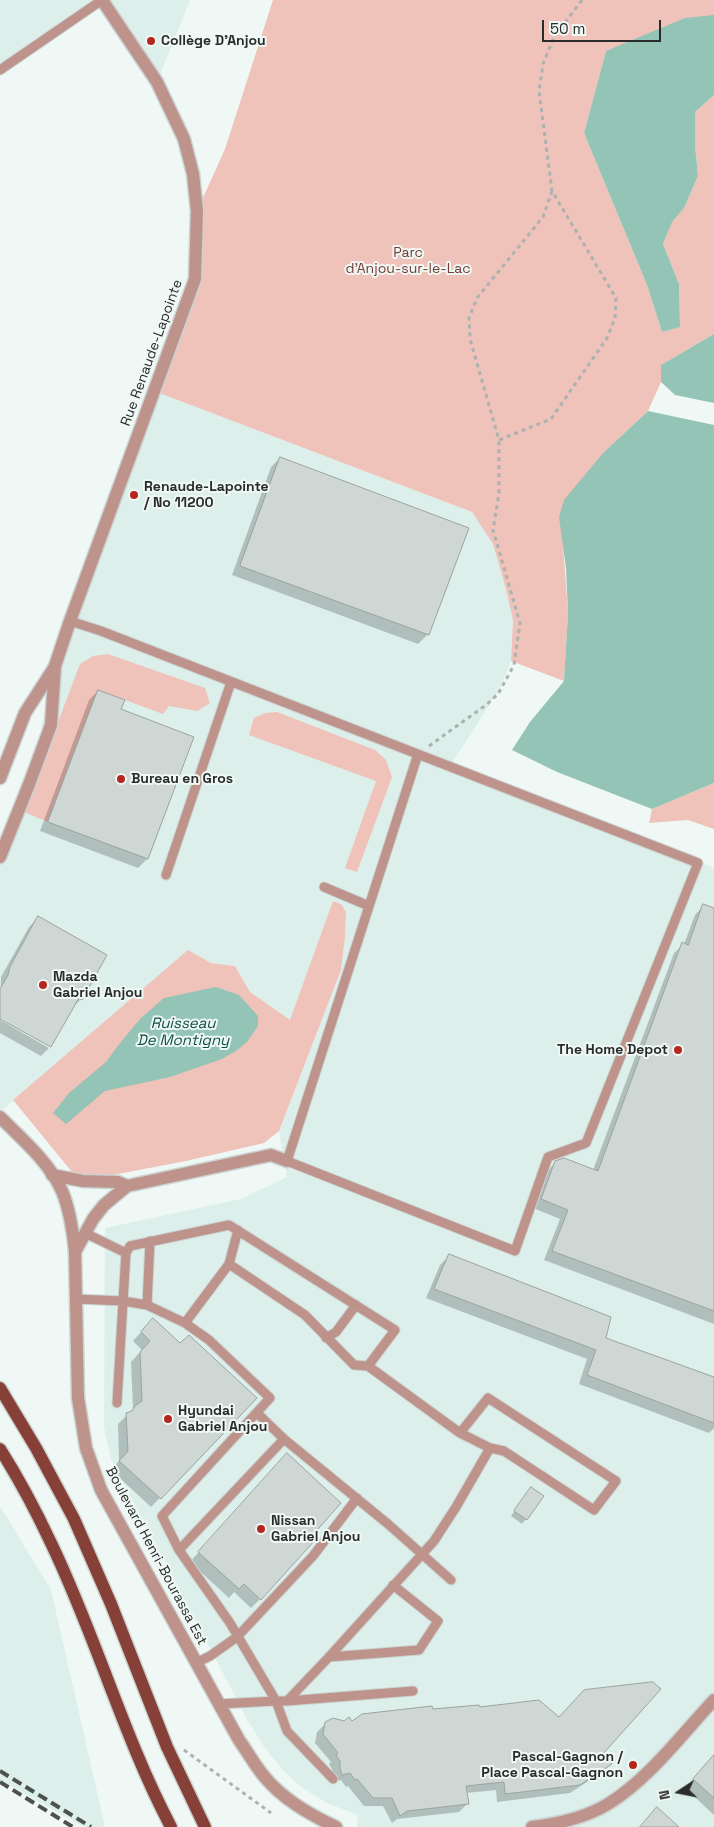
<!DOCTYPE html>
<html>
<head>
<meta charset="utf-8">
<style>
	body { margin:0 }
	#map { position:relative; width:714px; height:1827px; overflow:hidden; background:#eff8f5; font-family:"Space Grotesk",sans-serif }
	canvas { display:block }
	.north { position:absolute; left:654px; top:1767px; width:50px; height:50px; -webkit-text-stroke:4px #eff8f5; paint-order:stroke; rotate:259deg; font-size:14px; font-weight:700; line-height:20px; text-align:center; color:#292c2b }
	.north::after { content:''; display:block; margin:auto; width:18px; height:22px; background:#292c2b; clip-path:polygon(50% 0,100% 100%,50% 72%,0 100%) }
	.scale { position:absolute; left:542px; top:20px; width:119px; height:22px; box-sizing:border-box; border:2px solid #292c2b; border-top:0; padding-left:6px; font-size:15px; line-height:18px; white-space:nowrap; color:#292c2b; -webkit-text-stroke:4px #eff8f5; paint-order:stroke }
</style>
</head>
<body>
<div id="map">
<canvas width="714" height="1827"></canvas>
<div class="north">N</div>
<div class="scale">50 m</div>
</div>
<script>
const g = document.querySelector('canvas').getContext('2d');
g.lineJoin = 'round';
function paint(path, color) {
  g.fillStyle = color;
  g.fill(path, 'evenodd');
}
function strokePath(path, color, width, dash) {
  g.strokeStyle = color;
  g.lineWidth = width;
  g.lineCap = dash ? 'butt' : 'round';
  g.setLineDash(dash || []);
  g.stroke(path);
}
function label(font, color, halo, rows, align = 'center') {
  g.font = font + ' "Space Grotesk",sans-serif';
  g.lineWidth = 4;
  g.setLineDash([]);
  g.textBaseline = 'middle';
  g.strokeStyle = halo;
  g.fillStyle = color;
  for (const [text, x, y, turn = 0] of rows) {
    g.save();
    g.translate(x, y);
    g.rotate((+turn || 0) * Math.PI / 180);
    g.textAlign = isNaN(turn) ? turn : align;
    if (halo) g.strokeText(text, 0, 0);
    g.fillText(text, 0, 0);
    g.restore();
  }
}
paint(new Path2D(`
	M 0,0 L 190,0 L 157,82 L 102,0 L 0,76 Z
	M 154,391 L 472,512 L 493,544 L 506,589 L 513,620 L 511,661 L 499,690 L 450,766 L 714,868 L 714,1827 L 357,1827 L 358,1815 L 327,1803 L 301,1787 L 281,1768 L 264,1747 L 247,1719 L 111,1459 L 104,1427 L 105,1228 L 241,1199 L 287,1177 L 279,1131 L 341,970 L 345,937 L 346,912 L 341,904 L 334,901 L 290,1021 L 250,992 L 235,966 L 211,963 L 188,951 L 0,1112 L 0,857 L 30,782 L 55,666 Z
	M 0,1506 L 51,1590 L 105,1827 L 84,1827 L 0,1780 Z`), '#ddefea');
paint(new Path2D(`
	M 273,0 L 714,0 L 714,16 L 606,51 L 584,133 L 647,285 L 662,332 L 680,326 L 679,284 L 663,244 L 672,221 L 684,208 L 698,176 L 695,145 L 695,112 L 714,95 L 714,334 L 661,365 L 661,382 L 648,411 L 603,453 L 563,544 L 568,613 L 564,681 L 511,661 L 513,620 L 506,589 L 493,544 L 472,512 L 154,391 L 195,279 L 197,211 L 225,149 Z
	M 108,654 L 205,688 L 210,703 L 197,711 L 169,706 L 163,714 L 98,690 L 48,822 L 24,812 L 80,664 L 93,656 Z
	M 277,712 L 375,750 L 386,760 L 392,777 L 357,872 L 345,868 L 376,781 L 249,735 L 254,718 L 265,713 Z
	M 714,783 L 714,829 L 688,820 L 649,823 L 652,809 Z
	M 333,901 L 341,904 L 346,912 L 345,937 L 341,970 L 279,1131 L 264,1143 L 186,1161 L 97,1178 L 72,1172 L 13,1100 L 188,950 L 211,963 L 235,966 L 250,992 L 290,1020 Z`), '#efc2ba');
paint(new Path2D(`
	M 714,15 L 714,95 L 695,112 L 695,145 L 698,176 L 684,208 L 672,222 L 663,244 L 679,284 L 680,327 L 662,332 L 647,285 L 584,133 L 606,51 L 685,18 Z
	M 714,334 L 714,403 L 675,395 L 661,382 L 661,365 Z
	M 648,411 L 714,425 L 714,783 L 652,809 L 557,772 L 512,750 L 530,722 L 564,681 L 568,613 L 566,568 L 559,517 L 564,500 L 603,453 Z
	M 216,987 L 239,995 L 258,1016 L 258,1026 L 247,1042 L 236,1051 L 222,1059 L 170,1077 L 105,1091 L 66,1124 L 53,1113 L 69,1093 L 106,1062 L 120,1043 L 141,1018 L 164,998 Z`), '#94c4b6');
paint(new Path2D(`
	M 280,458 L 467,528 L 427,635 L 418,644 L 232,575 L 271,467 Z
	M 98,691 L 120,710 L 192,738 L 147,859 L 138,868 L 40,831 L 89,700 Z
	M 704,905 L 714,909 L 714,1324 L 544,1260 L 560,1219 L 533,1208 L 546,1172 L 556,1162 L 593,1170 L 674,953 L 684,944 L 695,915 Z
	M 38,918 L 81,999 L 72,1008 L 49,1047 L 49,1045 L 0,1017 L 1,977 L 29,927 Z
	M 0,1020 L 49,1048 L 41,1056 L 0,1033 Z
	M 449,1256 L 605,1339 L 714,1379 L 714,1428 L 709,1433 L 579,1384 L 587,1359 L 426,1298 L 440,1265 Z
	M 153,1319 L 180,1345 L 255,1398 L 151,1507 L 111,1470 L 119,1461 L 118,1424 L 133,1409 L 131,1362 L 142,1350 L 133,1341 Z
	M 278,1464 L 310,1536 L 260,1599 L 251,1608 L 234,1592 L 229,1598 L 190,1562 Z
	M 527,1493 L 526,1519 L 522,1524 L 511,1516 Z
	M 478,1708 L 600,1755 L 611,1764 L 602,1772 L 570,1793 L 497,1802 L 496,1790 L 466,1793 L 467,1804 L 459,1812 L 397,1819 L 392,1823 L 383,1806 L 364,1806 L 348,1786 L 346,1787 L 341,1780 L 334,1782 L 332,1777 L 332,1769 L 329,1764 L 331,1762 L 315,1743 L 317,1732 L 326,1723 L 352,1723 L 431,1711 Z
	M 714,1756 L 714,1815 L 685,1788 Z`), '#0003');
const building = new Path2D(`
	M 280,457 L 469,528 L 429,635 L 240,566 Z
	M 98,690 L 125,700 L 121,709 L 194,737 L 148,859 L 48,822 Z
	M 703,904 L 714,908 L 714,1311 L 552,1251 L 568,1210 L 541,1199 L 555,1161 L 564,1158 L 598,1171 L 682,942 L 688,945 Z
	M 38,916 L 107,955 L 82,1000 L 79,998 L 51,1047 L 0,1019 L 0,989 L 8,975 L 10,967 Z
	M 449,1254 L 611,1317 L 606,1338 L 714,1377 L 714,1423 L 587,1375 L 596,1350 L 434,1289 Z
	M 153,1318 L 180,1343 L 189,1335 L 257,1398 L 161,1499 L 119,1461 L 128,1451 L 126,1413 L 132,1411 L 135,1406 L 142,1401 L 140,1352 L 150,1341 L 141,1332 Z
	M 287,1453 L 341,1503 L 312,1536 L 316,1539 L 261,1600 L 244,1584 L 239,1589 L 198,1552 Z
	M 531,1487 L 544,1496 L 527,1520 L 514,1511 Z
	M 653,1682 L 661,1689 L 602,1755 L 612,1764 L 580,1785 L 505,1794 L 504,1782 L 466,1786 L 469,1804 L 407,1811 L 400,1816 L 392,1798 L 373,1798 L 357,1779 L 355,1780 L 350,1773 L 342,1775 L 340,1768 L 340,1761 L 336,1755 L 338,1753 L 323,1734 L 325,1722 L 333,1718 L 344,1721 L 349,1717 L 352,1721 L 362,1714 L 432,1706 L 433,1709 L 479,1705 L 480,1707 L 539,1700 L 559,1717 L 584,1690 Z
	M 714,1755 L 714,1798 L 693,1779 Z
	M 657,1807 L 679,1827 L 640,1827 Z`);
paint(building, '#cfd7d5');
strokePath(building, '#9ca4a1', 1);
const service = new Path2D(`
	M 0,70 L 102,0
	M 70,621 L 101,631 L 698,863 L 586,1143 L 548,1157 L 515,1251 L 287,1161 L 418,754
	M 166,875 L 231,682
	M 324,887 L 369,906
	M 85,1233 L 126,1253
	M 229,1264 L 238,1230
	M 76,1299 L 123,1301 L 126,1253 L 130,1246 L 229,1225 L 395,1330 L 368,1366 L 460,1433 L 490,1448 L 504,1451 L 594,1510 L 616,1481 L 488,1398 L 460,1433
	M 147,1305 L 150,1241
	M 185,1323 L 209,1340 L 270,1398 L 162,1516 L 179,1550 L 230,1623 L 276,1701 L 219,1704
	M 326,1338 L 336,1332 L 356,1305
	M 117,1403 L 123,1301 L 147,1305 L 185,1323 L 229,1264 L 305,1315 L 354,1365 L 368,1366
	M 257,1413 L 284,1439 L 388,1524 L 451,1580
	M 179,1550 L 284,1439
	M 329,1657 L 419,1650 L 438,1621 L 393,1585
	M 196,1663 L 210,1656 L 237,1637 L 313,1556 L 357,1498
	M 287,1701 L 413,1691
	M 333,1779 L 287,1731 L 276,1701 L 287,1701 L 329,1657 L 434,1541 L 456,1507 L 490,1448`);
const minor = new Path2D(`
	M 52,1175 L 83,1181 L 118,1182 L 127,1186
	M 75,1252 L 93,1219 L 104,1205 L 127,1186 L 271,1155 L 287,1161`);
const tertiary = new Path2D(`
	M 0,778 L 25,713 L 54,668
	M 0,857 L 30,782 L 51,725 L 55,666 L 70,621 L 195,279 L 197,211 L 193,174 L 184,139 L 157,82 L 102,0
	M 0,1117 C 22,1139 49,1162 62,1191 C 70,1210 73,1232 75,1252 L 78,1398 L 86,1448 L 101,1490 L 239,1740 C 247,1751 254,1764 263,1775 C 282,1799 309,1814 336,1827
	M 532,1827 C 556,1824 587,1817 608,1804 C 648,1780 683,1733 714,1700`);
const primary = new Path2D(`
	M 0,1388 L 36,1448 L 74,1519 L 111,1604 L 167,1747 L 205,1827
	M 0,1449 C 19,1479 36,1511 51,1543 C 96,1636 123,1736 171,1827`);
strokePath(service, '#cbd3d1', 11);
strokePath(minor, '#cbd3d1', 15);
strokePath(tertiary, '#cbd3d1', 15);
strokePath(primary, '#cbd3d1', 15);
strokePath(new Path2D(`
	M 552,191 L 543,217 L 477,298 L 469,318 L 470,339 L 499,440 L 551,419 L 607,338 L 615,318 L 616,298 L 552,191 L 539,91 L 543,64 L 554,37 L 582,0
	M 429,746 L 486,705 L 498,694 L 514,665 L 520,623 L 493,530 L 499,493 L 499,440
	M 184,1750 L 271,1813`), '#abb2af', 3, [4, 4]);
strokePath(service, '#bd938c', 9);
strokePath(minor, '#bd938c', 12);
strokePath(tertiary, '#bd938c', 12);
strokePath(primary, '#864037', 12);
strokePath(new Path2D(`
	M 0,1771 L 91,1827
	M 0,1782 L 73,1827`), '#4d5150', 4, [10, 5]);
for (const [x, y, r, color] of [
	[151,41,5,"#b5271c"],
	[134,495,5,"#b5271c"],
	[121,779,5,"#b5271c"],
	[43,985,5,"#b5271c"],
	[678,1050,5,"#b5271c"],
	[168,1419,5,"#b5271c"],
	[261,1529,5,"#b5271c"],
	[633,1765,5,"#b5271c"]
]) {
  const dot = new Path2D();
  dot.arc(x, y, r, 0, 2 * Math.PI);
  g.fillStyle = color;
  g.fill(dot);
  strokePath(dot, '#eff8f5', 2);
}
label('bold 14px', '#292c2b', '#eff8f5', [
	["Collège D'Anjou",161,41],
	["Renaude-Lapointe",144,487],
	["/ No 11200",144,503],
	["Bureau en Gros",131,779],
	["Mazda",53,977],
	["Gabriel Anjou",53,993],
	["The Home Depot",668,1050,"right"],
	["Hyundai",178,1411],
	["Gabriel Anjou",178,1427],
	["Nissan",271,1521],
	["Gabriel Anjou",271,1537],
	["Pascal-Gagnon /",623,1757,"right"],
	["Place Pascal-Gagnon",623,1773,"right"]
], 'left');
label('14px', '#773c33', '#eff8f5', [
	["Parc",408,253],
	["d'Anjou-sur-le-Lac",408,269]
]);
label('14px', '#292c2b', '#eff8f5', [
	["Rue Renaude-Lapointe",152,353,-70],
	["Boulevard Henri-Bourassa Est",156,1556,62]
]);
label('italic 15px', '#0e5043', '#eff8f5', [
	["Ruisseau",183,1024],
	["De Montigny",183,1041]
]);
</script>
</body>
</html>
